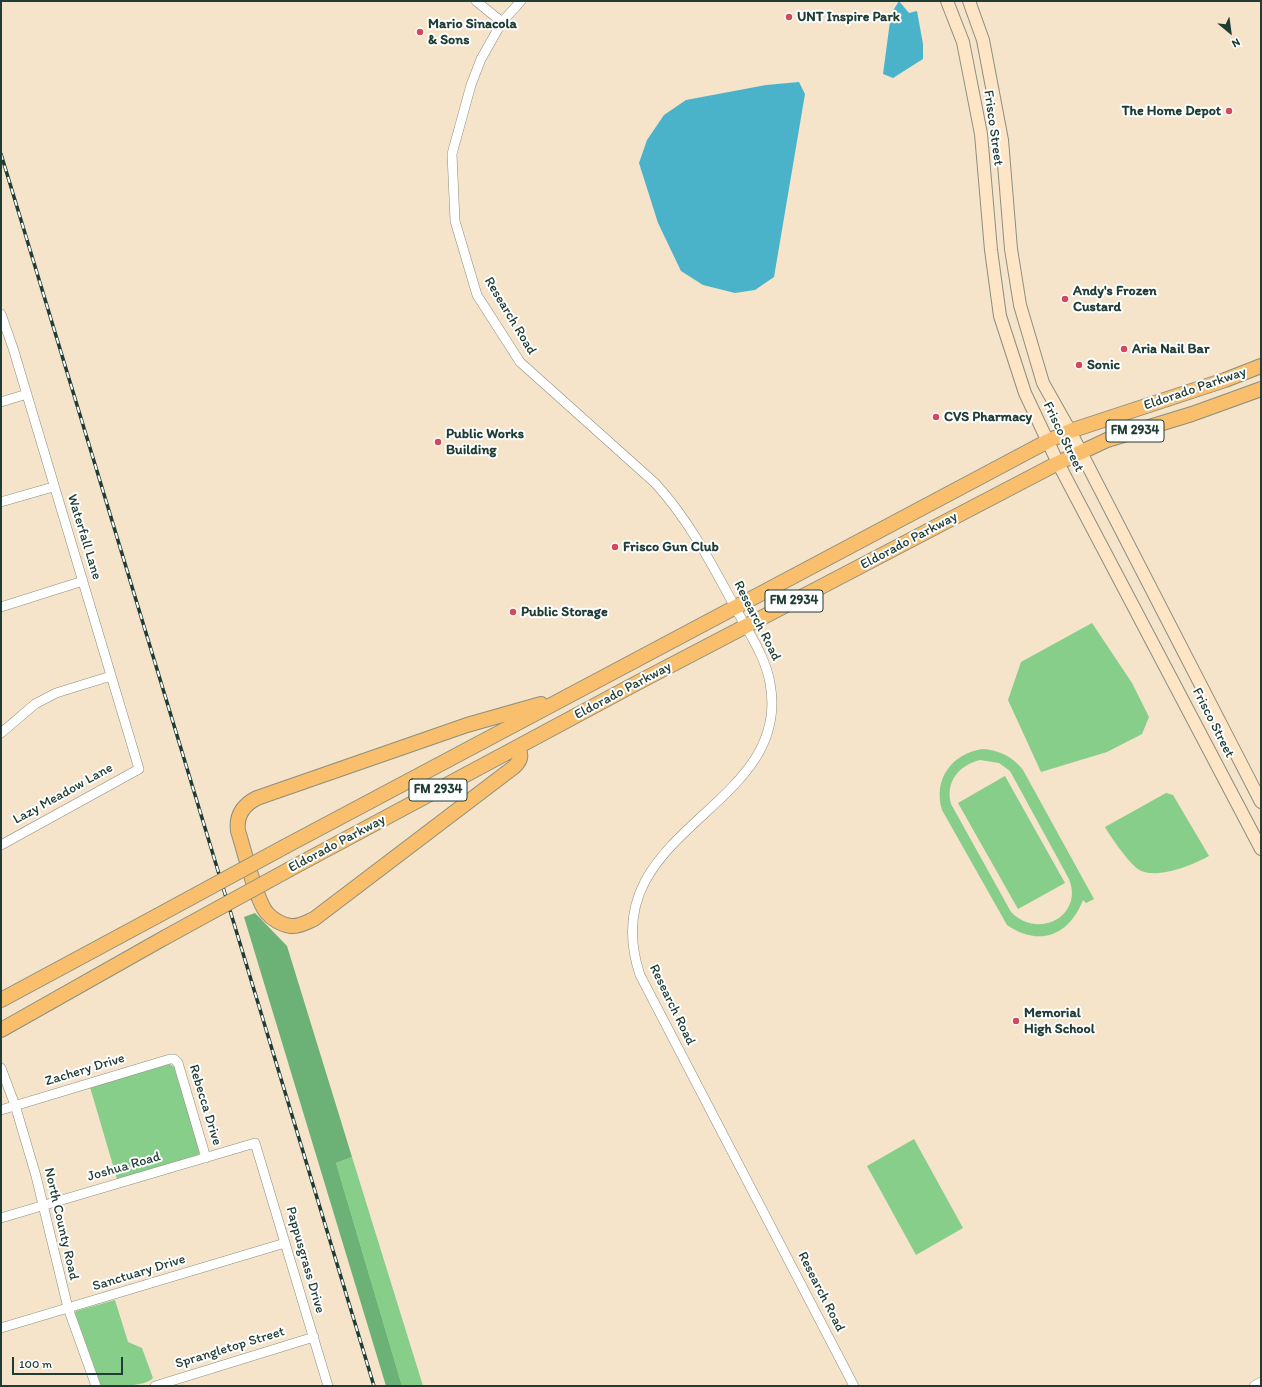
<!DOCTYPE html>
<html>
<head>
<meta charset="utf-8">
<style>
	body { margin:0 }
	#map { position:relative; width:1262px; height:1387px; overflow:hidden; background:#f5e3ca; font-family:Itim,sans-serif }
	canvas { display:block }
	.frame { position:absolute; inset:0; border:2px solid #1f3d34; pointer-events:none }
	.north { position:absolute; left:1210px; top:12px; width:40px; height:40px; -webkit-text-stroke:3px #fff; paint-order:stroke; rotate:151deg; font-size:11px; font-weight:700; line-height:16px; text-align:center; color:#1f3d34 }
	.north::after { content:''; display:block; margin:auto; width:14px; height:18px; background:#1f3d34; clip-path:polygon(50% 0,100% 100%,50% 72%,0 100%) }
	.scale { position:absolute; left:12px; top:1357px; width:111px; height:18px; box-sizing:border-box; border:2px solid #1f3d34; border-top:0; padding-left:5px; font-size:12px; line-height:14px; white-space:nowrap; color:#1f3d34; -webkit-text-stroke:3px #fff; paint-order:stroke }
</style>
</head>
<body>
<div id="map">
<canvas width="1262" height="1387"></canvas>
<div class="frame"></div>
<div class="north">N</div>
<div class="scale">100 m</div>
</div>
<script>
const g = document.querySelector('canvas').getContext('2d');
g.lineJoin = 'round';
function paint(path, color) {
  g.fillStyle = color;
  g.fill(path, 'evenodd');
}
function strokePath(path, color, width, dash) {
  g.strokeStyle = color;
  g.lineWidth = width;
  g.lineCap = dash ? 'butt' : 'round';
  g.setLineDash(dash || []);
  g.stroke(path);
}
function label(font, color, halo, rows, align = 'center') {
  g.font = font + ' Itim,sans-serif';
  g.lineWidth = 4;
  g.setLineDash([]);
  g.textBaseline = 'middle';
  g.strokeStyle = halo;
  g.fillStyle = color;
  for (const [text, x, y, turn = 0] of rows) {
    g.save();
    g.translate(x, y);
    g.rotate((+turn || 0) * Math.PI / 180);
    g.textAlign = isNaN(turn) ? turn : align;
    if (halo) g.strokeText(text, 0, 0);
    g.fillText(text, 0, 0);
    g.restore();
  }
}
paint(new Path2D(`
	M 1092,623 L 1132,683 L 1149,717 L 1142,734 L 1107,752 L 1041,772 L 1008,700 L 1021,662 Z
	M 982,749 C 999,750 1012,756 1023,770 L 1094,899 L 1086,903 L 1083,900 C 1069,936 1039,947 1007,925 L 942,810 C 933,780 951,754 982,749 ZM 980,760 L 999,763 L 1010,771 L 1069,879 C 1084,916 1038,940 1011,912 L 951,804 C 945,782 959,765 980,760 Z
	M 1005,776 L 1065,883 L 1018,909 L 958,803 Z
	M 1166,793 L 1173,795 L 1209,856 C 1193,865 1154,881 1138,869 C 1129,863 1110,836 1105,827 Z
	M 170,1064 L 174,1067 L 200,1151 L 198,1155 L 117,1179 L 90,1087 Z
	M 914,1139 L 963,1228 L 916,1255 L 867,1166 Z
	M 352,1157 L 423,1386 L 402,1386 L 336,1163 Z
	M 115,1300 L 128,1342 L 142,1348 L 153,1378 C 145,1387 116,1386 101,1386 L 75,1313 L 76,1311 Z`), '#86ce8a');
paint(new Path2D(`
	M 255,913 L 287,946 L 352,1157 L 336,1163 L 402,1386 L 386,1386 L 244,917 Z`), '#6cb176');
paint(new Path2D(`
	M 899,1 L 909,13 L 917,11 L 923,44 L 923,59 L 893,78 L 883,74 L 891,14 Z
	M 799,82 L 805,94 L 774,277 L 755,290 L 735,293 L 703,285 L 681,271 L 658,223 L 639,163 L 647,140 L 664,115 L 686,100 L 766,85 Z`), '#4bb3c9');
const street = new Path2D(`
	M 476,1 L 502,22
	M 521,1 L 502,22 L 481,59 L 471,85 L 452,154 L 455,221 L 477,295 L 520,362 L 655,483 C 689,520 711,563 735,607 C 748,632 765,655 770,683 C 794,811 591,828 640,975 L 854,1386
	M 1,314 L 13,348 L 139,769 L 1,845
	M 1,402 L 27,394
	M 1,502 L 53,487
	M 1,607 L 83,581
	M 1,733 L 35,704 L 56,693 L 111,676
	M 1,1068 L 15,1105 L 36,1176 L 68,1308 L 96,1386
	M 1,1110 L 170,1059 L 174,1059 L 178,1063 L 206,1158
	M 1,1218 L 255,1143 L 328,1386
	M 1,1328 L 285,1243
	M 155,1386 L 314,1337
	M 1254,1386 L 1261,1382`);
const secondary = new Path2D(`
	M 947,1 L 963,42 L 981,134 L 991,250 L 1000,316 L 1025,393 L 1058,463 L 1261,849
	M 969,1 L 983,40 L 1002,140 L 1011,249 L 1020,305 L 1043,383 L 1070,431 L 1261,802`);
const primary = new Path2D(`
	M 518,747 C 522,756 521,760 514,767 L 314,919 C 307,922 299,927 291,926 C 282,925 272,919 267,913 C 256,901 244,849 238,831 C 236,816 243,805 257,798 L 467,725 L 541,704
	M 286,846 L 1048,441 L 1070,431 L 1225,380 L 1261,366
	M 290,869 L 635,684 L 1058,463 L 1107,440 L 1192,414 L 1261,389
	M 1,1000 L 157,916
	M 1,1030 L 164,938`);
strokePath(street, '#8a907f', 10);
strokePath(secondary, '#8a907f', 14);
strokePath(primary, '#8a907f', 16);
strokePath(street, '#fff', 9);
strokePath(secondary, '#fde5c5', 12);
strokePath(primary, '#f9bf6d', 14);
const rail = new Path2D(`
	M 1,154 L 374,1386`);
strokePath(rail, '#1f3d34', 3.5);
strokePath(rail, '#fff', 2, [6]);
const primaryBridge = new Path2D(`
	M 157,916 L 286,846
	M 164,938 L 290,869`);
strokePath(primaryBridge, '#8a907f', 16, []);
strokePath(primaryBridge, '#f9bf6d', 14);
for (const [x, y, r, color] of [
	[789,17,4,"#d1495b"],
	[420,32,4,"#d1495b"],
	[1229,111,4,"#d1495b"],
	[1065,299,4,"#d1495b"],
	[1124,349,4,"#d1495b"],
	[1079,365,4,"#d1495b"],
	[936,417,4,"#d1495b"],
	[438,442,4,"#d1495b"],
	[615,547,4,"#d1495b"],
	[513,612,4,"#d1495b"],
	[1016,1021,4,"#d1495b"]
]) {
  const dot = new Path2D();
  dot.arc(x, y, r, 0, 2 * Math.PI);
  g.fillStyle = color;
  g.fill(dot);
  strokePath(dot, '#fff', 1.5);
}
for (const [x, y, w] of [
	[1135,431,58],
	[794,601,58],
	[438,790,58]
]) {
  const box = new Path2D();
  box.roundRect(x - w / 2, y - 11, w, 22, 3);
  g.fillStyle = '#fff';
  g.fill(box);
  strokePath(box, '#1f3d34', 1);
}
label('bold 13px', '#1f3d34', null, [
	["FM 2934",1135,431],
	["FM 2934",794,601],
	["FM 2934",438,790]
]);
label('bold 14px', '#1f3d34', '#fff', [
	["UNT Inspire Park",797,17],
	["Mario Sinacola",428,24],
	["& Sons",428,40],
	["The Home Depot",1221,111,"right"],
	["Andy's Frozen",1073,291],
	["Custard",1073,307],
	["Aria Nail Bar",1132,349],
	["Sonic",1087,365],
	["CVS Pharmacy",944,417],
	["Public Works",446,434],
	["Building",446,450],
	["Frisco Gun Club",623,547],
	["Public Storage",521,612],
	["Memorial",1024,1013],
	["High School",1024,1029]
], 'left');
label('14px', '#1f3d34', '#fff', [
	["Frisco Street",993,128,82],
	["Research Road",510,316,59],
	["Eldorado Parkway",1195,389,-19],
	["Frisco Street",1063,437,64],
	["Waterfall Lane",84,537,73],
	["Eldorado Parkway",909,541,-28],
	["Research Road",757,621,63],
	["Eldorado Parkway",623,691,-28],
	["Frisco Street",1213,723,63],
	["Lazy Meadow Lane",63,794,-29],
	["Eldorado Parkway",337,844,-28],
	["Research Road",672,1005,64],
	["Zachery Drive",85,1070,-17],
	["Rebecca Drive",205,1105,73],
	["Joshua Road",124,1167,-16],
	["North County Road",61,1224,77],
	["Pappusgrass Drive",305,1260,74],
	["Sanctuary Drive",139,1273,-17],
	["Research Road",821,1292,63],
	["Sprangletop Street",230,1348,-17]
]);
</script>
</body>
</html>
